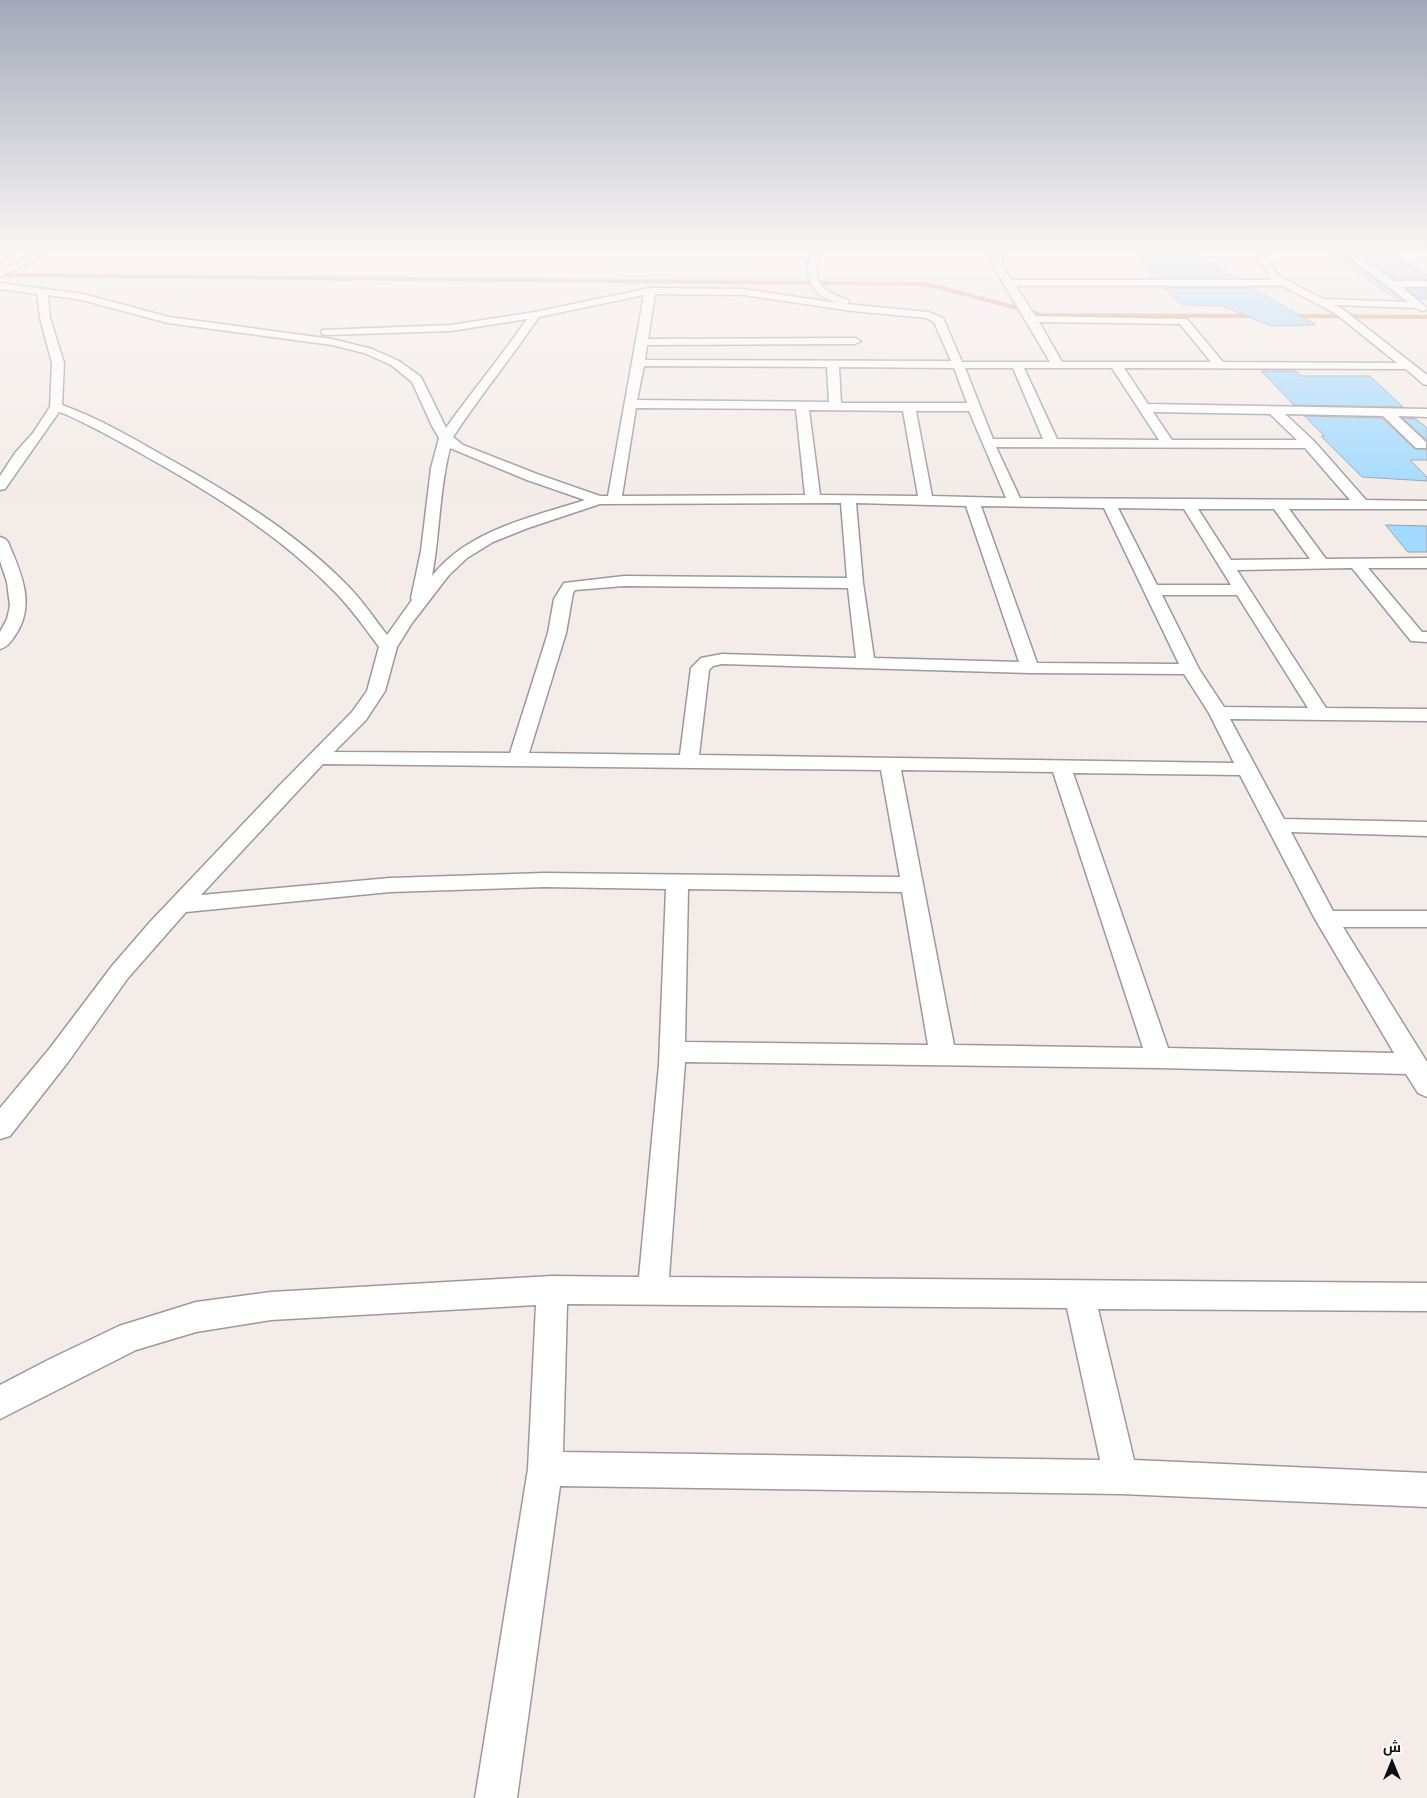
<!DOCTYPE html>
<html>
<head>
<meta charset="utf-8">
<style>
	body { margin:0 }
	#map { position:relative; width:1427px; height:1798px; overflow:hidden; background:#f3ece9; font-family:"Varela Round",Cairo,sans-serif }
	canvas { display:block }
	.north { position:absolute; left:1367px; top:1738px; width:50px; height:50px; -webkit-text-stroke:4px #fefaf8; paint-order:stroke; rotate:0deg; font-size:14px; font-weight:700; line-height:20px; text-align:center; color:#100d0c }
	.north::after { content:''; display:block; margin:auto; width:18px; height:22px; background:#100d0c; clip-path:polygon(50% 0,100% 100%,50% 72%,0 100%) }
</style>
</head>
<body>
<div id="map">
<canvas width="1427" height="1798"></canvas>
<div class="north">ش</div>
</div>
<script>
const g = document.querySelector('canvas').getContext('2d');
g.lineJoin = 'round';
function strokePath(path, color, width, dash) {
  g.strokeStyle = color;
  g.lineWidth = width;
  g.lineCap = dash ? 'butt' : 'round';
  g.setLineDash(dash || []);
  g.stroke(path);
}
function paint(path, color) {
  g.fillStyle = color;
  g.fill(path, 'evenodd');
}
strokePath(new Path2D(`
	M 0,275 L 921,284 L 939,287 L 1042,315 L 1257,316
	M 1290,316 L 1427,317`), '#db9970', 4);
paint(new Path2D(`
	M 8,250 L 22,250 L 0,264 L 0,255 Z`), '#db9970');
const building = new Path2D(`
	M 1323,251 L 1339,251 L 1402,299 L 1397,299 Z
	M 1356,251 L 1391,252 L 1427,275 L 1427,279 L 1395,279 Z
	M 1135,254 L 1199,255 L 1237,278 L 1155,278 Z
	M 1164,288 L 1253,288 L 1316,325 L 1271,326 L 1223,306 L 1183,305 Z
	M 1407,289 L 1427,289 L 1427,299 L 1420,299 Z
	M 1262,371 L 1296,371 L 1301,376 L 1370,376 L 1403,407 L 1294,405 Z
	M 1305,416 L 1382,418 L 1415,449 L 1427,449 L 1427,460 L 1410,460 L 1427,477 L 1427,481 L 1362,477 L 1321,436 L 1324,436 Z
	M 1403,418 L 1416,419 L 1427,428 L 1427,440 Z
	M 1386,525 L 1427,526 L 1427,552 L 1408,552 Z`);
paint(building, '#a2d9ff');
strokePath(building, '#9a9fa3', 1);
const minor = new Path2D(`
	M 42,250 L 54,250 L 0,277 L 0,270 Z
	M 814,250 L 824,250 C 815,260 813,280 826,290 C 832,294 840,297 848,300 L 849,302 L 847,304 L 928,312 L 943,318 L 962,362 L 1050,362 L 992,264 L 991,257 L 994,250 L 1004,250 C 998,262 1005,270 1012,280 L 1271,280 L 1254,250 L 1264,250 L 1277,275 L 1323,299 L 1408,302 L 1340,250 L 1351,250 L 1394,281 L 1427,281 L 1427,287 L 1402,287 L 1427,308 L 1426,310 L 1422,311 L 1416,308 L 1335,305 L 1344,310 L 1427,375 L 1427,385 L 1423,384 L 1406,369 L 1124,368 L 1148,404 L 1427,409 L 1427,417 L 1398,416 L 1426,442 L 1426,448 L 1416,448 L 1383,416 L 1285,414 L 1314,441 L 1366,500 L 1427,501 L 1427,509 L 1289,509 L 1326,559 L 1427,558 L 1427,568 L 1368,568 L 1422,632 L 1427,632 L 1427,642 L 1411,641 L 1352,568 L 1237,570 L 1326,708 L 1427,709 L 1427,721 L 1230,719 L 1284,819 L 1427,822 L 1427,836 L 1291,832 L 1333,911 L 1427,911 L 1427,927 L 1343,927 L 1427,1062 L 1427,1097 L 1418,1093 L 1406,1074 L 1159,1068 L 685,1062 L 669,1277 L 1427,1283 L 1427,1311 L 1098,1309 L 1134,1460 L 1427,1473 L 1427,1507 L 1121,1494 L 560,1486 L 517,1798 L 475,1798 L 528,1469 L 536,1305 L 271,1320 L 196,1332 L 136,1350 L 0,1419 L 0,1385 L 50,1359 L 119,1326 L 196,1302 L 271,1292 L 552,1276 L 639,1277 L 659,1065 L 666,889 L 545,887 L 390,892 L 186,912 L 128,978 L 68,1062 L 10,1136 L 0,1139 L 0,1108 L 50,1048 L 112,966 L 150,922 L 279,786 L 352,712 L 367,691 L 379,647 C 365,628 351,608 334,591 C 282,538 220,498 156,462 C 126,445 96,428 65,414 L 59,412 L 5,489 L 0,490 L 0,476 L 15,453 L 33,433 L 50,407 L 52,363 L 40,318 L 37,294 L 0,289 L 0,283 L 83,294 L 169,317 L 332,339 L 372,349 L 399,361 L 421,377 L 446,428 C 472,391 501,357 527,319 L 451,331 L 326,335 L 322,334 L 321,332 L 322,330 L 451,325 L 535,312 L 650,288 L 744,289 L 837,303 C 830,300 821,297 816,291 C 806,280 804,262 814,250 ZM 1016,286 L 1283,286 L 1336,314 L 1397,363 L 1223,362 L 1187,319 L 1035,316 ZM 655,294 L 744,295 L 852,311 L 926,318 L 934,322 L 951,361 L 645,360 L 647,345 L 855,344 L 861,341 L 855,338 L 648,339 ZM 48,295 L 82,300 L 168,323 L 332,345 L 364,353 L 391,365 L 412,382 L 432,426 L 439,438 L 431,468 L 421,551 L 411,598 L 412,600 L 387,635 C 374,618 362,600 347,585 C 294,531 229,492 164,456 C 131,437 98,418 62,405 L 64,363 L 50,318 ZM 644,295 L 608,496 L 600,496 L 537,474 L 463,445 L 453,437 C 480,396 511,358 539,317 ZM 1039,322 L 1180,324 L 1211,362 L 1062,362 ZM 644,366 L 827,367 L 829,402 L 637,400 ZM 839,367 L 954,368 L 967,403 L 841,403 ZM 965,368 L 1013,368 L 1043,439 L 993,439 ZM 1024,368 L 1112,368 L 1159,440 L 1057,439 ZM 636,408 L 796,409 L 805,495 L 622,496 ZM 809,410 L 903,411 L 918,496 L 820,495 ZM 916,411 L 969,411 L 1006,498 L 932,496 ZM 1153,412 L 1270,414 L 1297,440 L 1172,440 ZM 996,447 L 1305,448 L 1350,500 L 1020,498 ZM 450,448 L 527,480 L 585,500 C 532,517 468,530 432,576 C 440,534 439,490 450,448 ZM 841,503 L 847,578 L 624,576 L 564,583 L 554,599 L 548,633 L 510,753 L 334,752 L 366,720 L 385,691 L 397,647 L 412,623 L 449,575 L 467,558 L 493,542 L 528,528 L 600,504 ZM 856,503 L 966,506 L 1019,662 L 874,658 L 863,583 ZM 981,506 L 1104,508 L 1179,664 L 1037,663 ZM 1118,508 L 1184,509 L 1231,585 L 1157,585 ZM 1198,509 L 1274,509 L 1310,559 L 1231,560 ZM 624,586 L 848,588 L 856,658 L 722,654 L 701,658 L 691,668 L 680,755 L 529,753 L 566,633 L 573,593 L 575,590 ZM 1162,595 L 1237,595 L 1308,708 L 1224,707 L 1199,669 ZM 722,664 L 1030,673 L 1184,674 L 1209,713 L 1234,763 L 699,755 L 709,670 L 713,666 ZM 323,764 L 881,770 L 900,877 L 545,873 L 390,878 L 201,895 ZM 901,770 L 1053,772 L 1143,1048 L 954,1045 ZM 1073,773 L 1240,775 L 1315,919 L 1394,1053 L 1168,1048 ZM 688,889 L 902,892 L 928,1045 L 685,1042 ZM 567,1304 L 1067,1308 L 1100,1460 L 563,1452 Z
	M 0,537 L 5,539 L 8,542 C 21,573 37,606 14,637 C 10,643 7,647 0,649 L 0,632 L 7,619 L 10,606 L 7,582 L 0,561 Z`);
strokePath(minor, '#9f9996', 3);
paint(minor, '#fff');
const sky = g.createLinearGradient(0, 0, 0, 502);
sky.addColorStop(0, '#a3a9b8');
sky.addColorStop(0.5, '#faf6f5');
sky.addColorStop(1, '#faf6f500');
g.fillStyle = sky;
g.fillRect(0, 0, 1427, 502);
</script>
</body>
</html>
